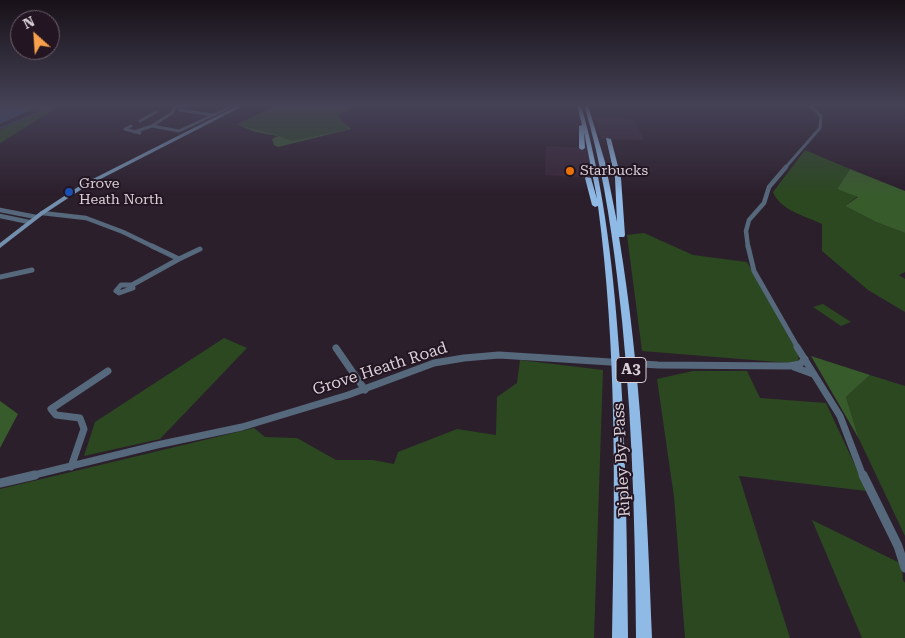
<!DOCTYPE html>
<html>
<head>
<meta charset="utf-8">
<style>
	body { margin:0 }
	#map { position:relative; width:905px; height:638px; overflow:hidden; background:#2c1f2c; font-family:"Roboto Serif",serif }
	canvas { display:block }
	.north { position:absolute; left:10px; top:10px; width:50px; height:50px; box-sizing:border-box; background:#231622; border:1px solid #6c606b; border-radius:50%; rotate:334deg; font-size:14px; font-weight:700; line-height:20px; text-align:center; color:#d9d0d8 }
	.north::after { content:''; display:block; margin:auto; width:18px; height:22px; background:#f8a04b; clip-path:polygon(50% 0,100% 100%,50% 72%,0 100%) }
</style>
</head>
<body>
<div id="map">
<canvas width="905" height="638"></canvas>
<div class="north">N</div>
</div>
<script>
const g = document.querySelector('canvas').getContext('2d');
g.lineJoin = 'round';
function paint(path, color) {
  g.fillStyle = color;
  g.fill(path, 'evenodd');
}
function strokePath(path, color, width, dash) {
  g.strokeStyle = color;
  g.lineWidth = width;
  g.lineCap = dash ? 'butt' : 'round';
  g.setLineDash(dash || []);
  g.stroke(path);
}
function label(font, color, halo, rows, align = 'center') {
  g.font = font + ' "Roboto Serif",serif';
  g.lineWidth = 4;
  g.setLineDash([]);
  g.textBaseline = 'middle';
  g.strokeStyle = halo;
  g.fillStyle = color;
  for (const [text, x, y, turn = 0] of rows) {
    g.save();
    g.translate(x, y);
    g.rotate((+turn || 0) * Math.PI / 180);
    g.textAlign = isNaN(turn) ? turn : align;
    if (halo) g.strokeText(text, 0, 0);
    g.fillText(text, 0, 0);
    g.restore();
  }
}
paint(new Path2D(`
	M 594,117 L 633,118 L 644,140 L 601,139 Z
	M 546,146 L 588,148 L 592,178 L 545,175 Z`), '#372537');
paint(new Path2D(`
	M 26,105 L 61,105 L 0,143 L 0,129 L 41,111 L 26,112 Z
	M 277,105 L 359,105 L 338,115 L 349,129 L 292,141 L 237,124 Z
	M 805,150 L 850,169 L 837,189 L 858,196 L 845,206 L 876,222 L 905,233 L 905,272 L 899,275 L 905,279 L 905,312 L 868,290 L 822,251 L 822,224 C 805,216 780,210 773,192 Z
	M 644,233 L 693,255 L 747,262 L 799,355 L 798,361 L 790,363 L 642,351 L 627,235 Z
	M 823,304 L 851,322 L 841,326 L 813,307 Z
	M 224,338 L 247,348 L 160,439 L 84,456 L 95,422 Z
	M 520,360 L 603,370 L 594,638 L 0,638 L 0,489 L 254,428 L 265,437 L 297,438 L 336,460 L 373,460 L 394,464 L 398,452 L 457,429 L 496,435 L 497,397 L 517,383 Z
	M 693,371 L 747,371 L 760,398 L 826,403 L 867,491 L 739,476 L 790,638 L 685,638 L 674,497 L 657,379 Z
	M 870,375 L 905,386 L 905,536 L 859,439 L 846,397 Z
	M 812,520 L 902,564 L 903,580 L 905,583 L 905,638 L 862,638 Z`), '#2b4820');
paint(new Path2D(`
	M 236,124 L 273,134 L 292,141 L 348,129 L 347,125 L 351,129 L 278,147 L 274,145 L 272,139 L 278,136 L 255,132 Z
	M 850,169 L 905,191 L 905,233 L 876,222 L 845,206 L 858,197 L 837,189 Z
	M 811,356 L 870,375 L 846,397 L 859,439 Z
	M 0,401 L 18,414 L 0,448 Z`), '#385b2c');
paint(new Path2D(`
	M 0,105 L 26,105 L 26,112 L 0,124 Z`), '#354c7b');
strokePath(new Path2D(`
	M 0,128 L 57,105`), '#354c7b', 1);
strokePath(new Path2D(`
	M 175,106 L 188,105
	M 180,110 L 212,115
	M 140,121 L 156,112
	M 131,126 L 125,129 L 140,133
	M 152,126 L 179,131 L 235,105
	M 152,126 L 172,113 L 175,108 L 174,105
	M 134,132 L 152,126
	M 785,168 L 820,128 L 821,116 L 809,105`), '#56687b', 3);
strokePath(new Path2D(`
	M 0,210 L 36,217
	M 42,213 L 86,218 L 123,232 L 154,247
	M 0,216 L 29,222
	M 748,247 L 746,231 L 749,220 L 764,203 L 769,187 L 786,167`), '#56687b', 4.5);
strokePath(new Path2D(`
	M 748,246 L 754,271 L 798,348
	M 179,259 L 200,249
	M 0,277 L 32,270
	M 121,285 L 132,285 L 133,288 L 119,293 L 116,291 Z
	M 132,285 L 179,259 L 152,246`), '#56687b', 5);
strokePath(new Path2D(`
	M 797,347 L 840,416 L 863,476
	M 336,348 L 365,390
	M 794,367 L 813,374
	M 71,467 L 84,429 L 80,418 L 56,415 L 51,409 L 108,371
	M 30,476 L 157,445 L 242,427 L 348,395 L 434,363 L 464,358 L 499,355 L 658,365 L 789,366 L 800,364 L 805,359`), '#56687b', 7);
strokePath(new Path2D(`
	M 863,475 L 898,546 L 905,568
	M 0,483 L 35,475`), '#56687b', 9);
paint(new Path2D(`
	M 239,105 L 245,105 L 85,187 L 44,214 L 0,248 L 0,243 L 40,212 L 81,185 Z`), '#728fad');
paint(new Path2D(`
	M 577,105 L 581,105 C 605,189 614,275 620,362 C 626,454 627,546 628,638 L 612,638 C 615,494 617,348 598,206 L 595,207 L 592,205 L 585,178 L 586,177 L 591,178 L 597,199 L 596,193 L 584,132 L 585,148 L 582,150 L 579,148 L 579,126 L 582,125 Z
	M 584,105 L 588,105 L 605,162 L 617,222 L 615,178 L 606,138 L 611,139 L 621,178 L 625,235 L 624,237 L 619,237 C 641,370 647,504 652,638 L 636,638 C 635,517 632,396 617,276 C 610,218 601,161 584,105 Z`), '#90bae6');
const sky = g.createLinearGradient(0, 0, 0, 195);
sky.addColorStop(0, '#181118');
sky.addColorStop(0.54, '#454256');
sky.addColorStop(1, '#45425600');
g.fillStyle = sky;
g.fillRect(0, 0, 905, 195);
for (const [x, y, r, color] of [
	[570,171,5,"#e8710a"],
	[69,192,5,"#1a4fb4"]
]) {
  const dot = new Path2D();
  dot.arc(x, y, r, 0, 2 * Math.PI);
  g.fillStyle = color;
  g.fill(dot);
  strokePath(dot, '#231622', 2);
}
label('14px', '#d9d0d8', '#231622', [
	["Starbucks",580,171],
	["Grove",79,184],
	["Heath North",79,200]
], 'left');
for (const [x, y, w] of [
	[631,370,30]
]) {
  const box = new Path2D();
  box.roundRect(x - w / 2, y - 12.5, w, 25, 4);
  g.fillStyle = '#231622';
  g.fill(box);
  strokePath(box, '#d9d0d8', 1);
}
label('bold 15px', '#d9d0d8', null, [
	["A3",631,370]
]);
label('16px', '#d9d0d8', '#231622', [
	["Grove Heath Road",380,369,-18],
	["Ripley By-Pass",622,460,-93]
]);
</script>
</body>
</html>
